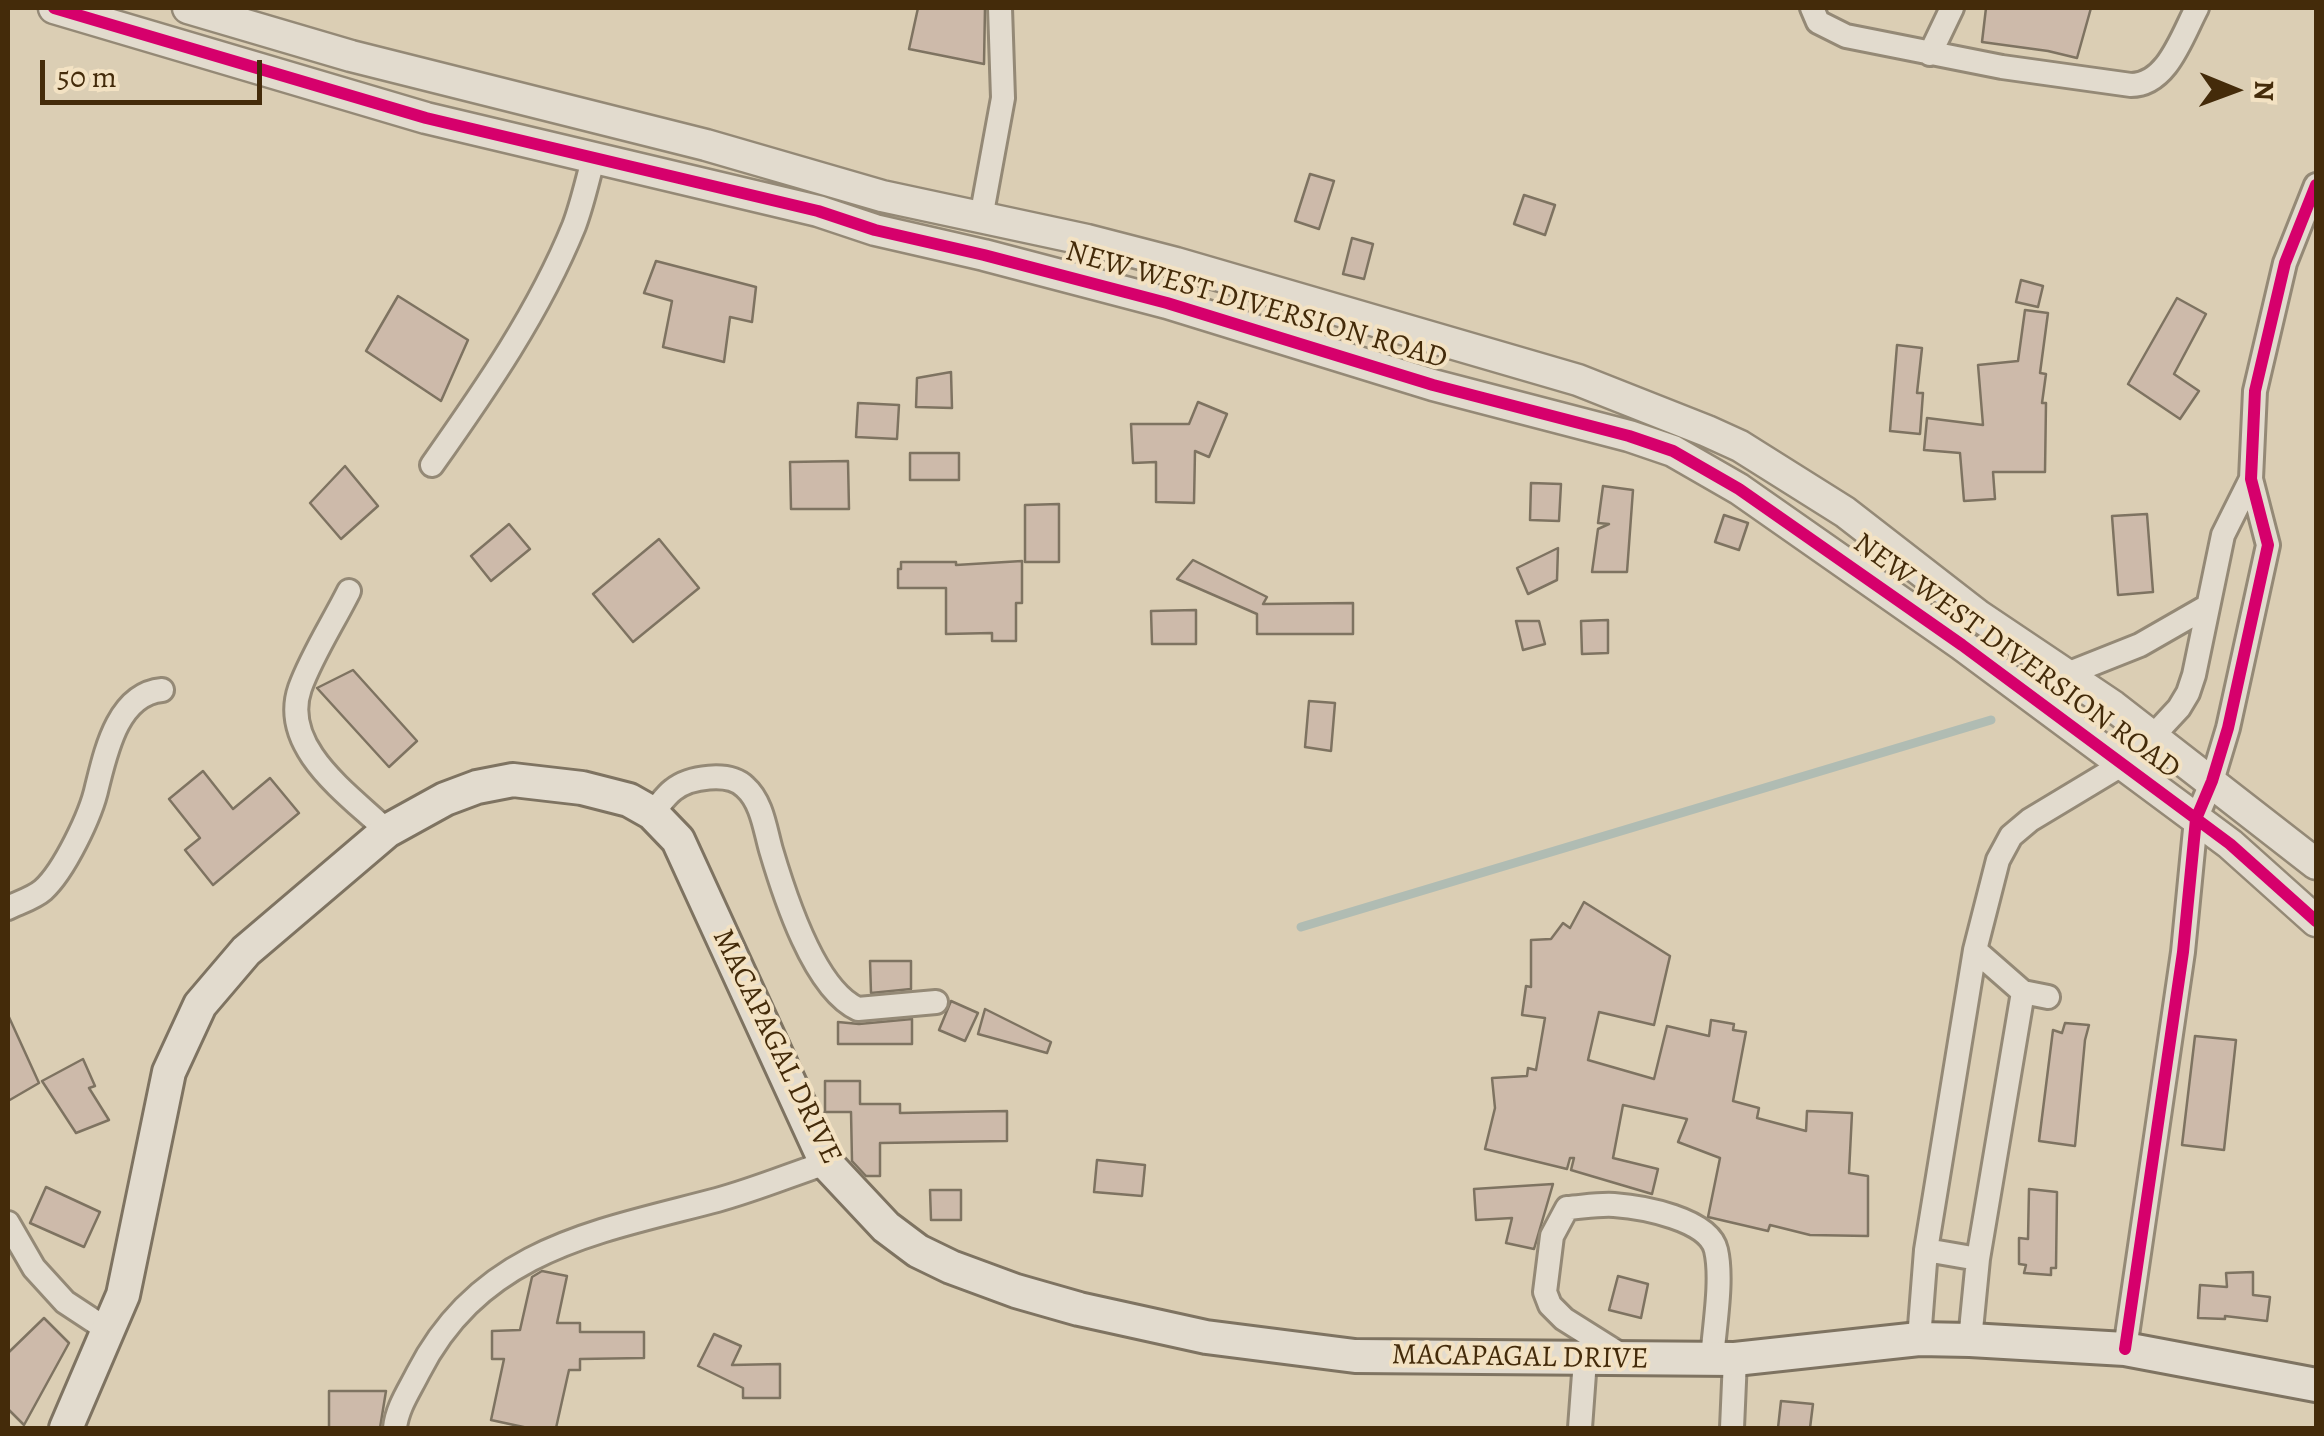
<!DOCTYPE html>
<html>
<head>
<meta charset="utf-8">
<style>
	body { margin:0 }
	#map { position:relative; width:2324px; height:1436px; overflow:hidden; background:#dbceb4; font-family:Alegreya,serif }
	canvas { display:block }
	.frame { position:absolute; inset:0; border:10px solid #442b0a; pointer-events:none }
	.north { position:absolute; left:2184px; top:40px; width:100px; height:100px; -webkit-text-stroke:8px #f3e2c3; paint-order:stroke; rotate:91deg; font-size:28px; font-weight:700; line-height:40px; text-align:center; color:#442b0a }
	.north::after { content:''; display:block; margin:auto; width:35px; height:45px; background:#442b0a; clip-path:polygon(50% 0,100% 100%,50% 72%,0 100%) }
	.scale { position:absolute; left:40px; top:60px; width:222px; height:45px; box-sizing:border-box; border:5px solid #442b0a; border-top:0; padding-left:12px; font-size:30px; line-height:35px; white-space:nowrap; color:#442b0a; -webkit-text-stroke:8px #f3e2c3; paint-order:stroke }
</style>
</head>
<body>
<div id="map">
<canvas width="2324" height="1436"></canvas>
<div class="frame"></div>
<div class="north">N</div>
<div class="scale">50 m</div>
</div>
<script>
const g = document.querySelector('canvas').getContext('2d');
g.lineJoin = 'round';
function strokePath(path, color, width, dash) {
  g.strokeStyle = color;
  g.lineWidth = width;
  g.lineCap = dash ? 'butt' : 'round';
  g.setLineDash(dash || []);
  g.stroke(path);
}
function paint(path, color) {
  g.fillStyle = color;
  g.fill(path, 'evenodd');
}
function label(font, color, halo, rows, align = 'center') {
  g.font = font + ' Alegreya,serif';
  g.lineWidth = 8;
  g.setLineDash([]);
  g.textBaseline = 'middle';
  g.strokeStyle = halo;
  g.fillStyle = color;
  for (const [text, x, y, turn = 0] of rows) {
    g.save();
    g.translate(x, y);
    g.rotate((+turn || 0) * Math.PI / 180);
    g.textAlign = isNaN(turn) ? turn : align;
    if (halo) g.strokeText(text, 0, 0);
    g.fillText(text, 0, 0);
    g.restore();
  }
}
strokePath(new Path2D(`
	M 1301,927 L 1991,720`), '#b0bcb3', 9);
const building = new Path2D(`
	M 918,8 L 985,8 L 984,64 L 909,49 Z
	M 1986,8 L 2091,8 L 2077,58 L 2048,51 L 1982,42 Z
	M 1310,174 L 1334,181 L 1319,229 L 1295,221 Z
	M 1524,195 L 1555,205 L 1545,235 L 1514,224 Z
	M 1352,238 L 1373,244 L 1364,279 L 1343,274 Z
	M 656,261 L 756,287 L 752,322 L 730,317 L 724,362 L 663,347 L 672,301 L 644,293 Z
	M 2021,280 L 2043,286 L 2038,307 L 2016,302 Z
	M 398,296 L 468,340 L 441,401 L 366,351 Z
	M 2177,298 L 2206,314 L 2174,374 L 2199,391 L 2180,419 L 2128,384 Z
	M 2025,310 L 2048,313 L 2040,373 L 2046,374 L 2042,403 L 2046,403 L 2045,472 L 1993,472 L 1995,499 L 1964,501 L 1960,453 L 1924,450 L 1927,418 L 1983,425 L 1978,365 L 2018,361 Z
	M 1897,345 L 1922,348 L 1917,393 L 1923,393 L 1920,434 L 1890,431 Z
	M 951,372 L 952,408 L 916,407 L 917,378 Z
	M 1198,402 L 1227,414 L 1209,457 L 1195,451 L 1194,503 L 1156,502 L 1156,462 L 1133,463 L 1131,424 L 1189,424 Z
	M 858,403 L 899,405 L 897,439 L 856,437 Z
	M 910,453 L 959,453 L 959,480 L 910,480 Z
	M 848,461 L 849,509 L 791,509 L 790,462 Z
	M 345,466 L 378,506 L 341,539 L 310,503 Z
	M 1531,483 L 1561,484 L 1559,521 L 1530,520 Z
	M 1603,486 L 1633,490 L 1627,572 L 1592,572 L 1598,529 L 1609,524 L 1598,523 Z
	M 1059,504 L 1059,562 L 1025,562 L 1025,505 Z
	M 2147,514 L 2153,592 L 2118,595 L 2112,516 Z
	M 1724,515 L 1748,523 L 1739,550 L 1715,542 Z
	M 509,524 L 530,549 L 491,581 L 471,556 Z
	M 659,539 L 699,588 L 633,642 L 593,594 Z
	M 1558,548 L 1557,580 L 1528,594 L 1517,568 Z
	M 1193,560 L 1267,597 L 1263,604 L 1353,603 L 1353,634 L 1257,634 L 1257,614 L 1177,579 Z
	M 1022,561 L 1022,603 L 1016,603 L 1016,641 L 992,641 L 992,633 L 946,634 L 946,588 L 898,588 L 898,569 L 901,569 L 901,562 L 956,562 L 956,565 Z
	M 1196,610 L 1196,644 L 1152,644 L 1151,611 Z
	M 1608,620 L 1608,653 L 1582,654 L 1581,621 Z
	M 1516,621 L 1539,621 L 1545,644 L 1523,650 Z
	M 353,670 L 417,741 L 389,767 L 317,688 Z
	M 1309,701 L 1335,703 L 1331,751 L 1305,747 Z
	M 203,771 L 233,809 L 270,778 L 299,813 L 213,885 L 185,850 L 200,838 L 169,799 Z
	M 1584,902 L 1670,956 L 1654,1025 L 1599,1012 L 1588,1060 L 1654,1079 L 1667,1026 L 1709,1036 L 1711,1020 L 1734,1024 L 1733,1030 L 1746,1032 L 1733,1101 L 1759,1108 L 1757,1118 L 1806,1131 L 1807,1111 L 1852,1113 L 1849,1173 L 1868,1176 L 1868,1236 L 1810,1235 L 1770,1225 L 1768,1231 L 1708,1217 L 1720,1158 L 1678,1142 L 1687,1119 L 1623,1105 L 1613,1158 L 1658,1169 L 1652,1194 L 1571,1170 L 1574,1158 L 1570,1158 L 1567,1169 L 1485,1149 L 1495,1108 L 1492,1078 L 1527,1076 L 1528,1068 L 1536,1070 L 1545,1018 L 1522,1015 L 1526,986 L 1531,987 L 1531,940 L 1551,939 L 1563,923 L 1570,928 Z
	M 870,961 L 911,961 L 911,989 L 871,993 Z
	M 951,1001 L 978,1013 L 965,1041 L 939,1030 Z
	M 985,1009 L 1051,1042 L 1047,1053 L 978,1034 Z
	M 8,1015 L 39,1083 L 8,1101 Z
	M 912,1019 L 912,1044 L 838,1044 L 838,1022 L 859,1024 Z
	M 2065,1023 L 2089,1025 L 2085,1040 L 2075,1146 L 2039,1141 L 2053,1030 L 2062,1033 Z
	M 2195,1036 L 2236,1040 L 2224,1150 L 2182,1145 Z
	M 83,1059 L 95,1086 L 89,1088 L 109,1120 L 76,1133 L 42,1081 Z
	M 825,1081 L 860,1081 L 860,1104 L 900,1104 L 900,1113 L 1007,1111 L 1007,1141 L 880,1143 L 880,1176 L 866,1176 L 852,1161 L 851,1112 L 825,1112 Z
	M 1097,1160 L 1145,1165 L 1142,1196 L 1094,1192 Z
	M 1553,1184 L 1534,1249 L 1506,1243 L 1512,1218 L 1476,1220 L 1474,1189 Z
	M 46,1187 L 100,1212 L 84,1247 L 30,1223 Z
	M 2029,1189 L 2057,1192 L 2056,1268 L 2051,1268 L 2051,1275 L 2024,1273 L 2026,1265 L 2019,1264 L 2019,1238 L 2028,1239 Z
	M 930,1190 L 961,1190 L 961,1220 L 931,1220 Z
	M 542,1271 L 567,1276 L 557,1323 L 580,1323 L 580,1332 L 644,1332 L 644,1358 L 580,1359 L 580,1370 L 569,1370 L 556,1428 L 528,1428 L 491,1420 L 504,1359 L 492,1359 L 492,1331 L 520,1330 L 532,1277 Z
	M 2253,1272 L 2253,1295 L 2270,1297 L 2267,1321 L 2225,1316 L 2225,1319 L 2198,1318 L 2200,1285 L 2227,1287 L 2226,1273 Z
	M 1618,1276 L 1648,1284 L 1641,1318 L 1609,1310 Z
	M 44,1318 L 69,1343 L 24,1425 L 8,1409 L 8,1353 Z
	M 714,1334 L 741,1346 L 732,1365 L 780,1364 L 780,1398 L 743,1398 L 743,1388 L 698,1366 Z
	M 329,1391 L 386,1391 L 380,1428 L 329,1428 Z
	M 1781,1401 L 1813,1404 L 1810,1428 L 1778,1428 Z`);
paint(building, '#cdbaaa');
strokePath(building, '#7e7361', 2.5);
const minor = new Path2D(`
	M 1812,8 L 1818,22 L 1846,36 L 2002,67 L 2131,85 C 2167,85 2182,36 2197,8
	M 1930,54 L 1952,8
	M 981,218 L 1003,98 L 1000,8
	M 432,465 C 485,390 539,312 574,226 C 582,205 587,182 593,160
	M 349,591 C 333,623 312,655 300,688 C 279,748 350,795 387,831
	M 2067,674 L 2140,645 L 2208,606
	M 652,813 C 659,806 665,796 673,790 C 689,777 729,771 745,787 C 762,802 765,829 771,850 C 784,894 814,989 858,1009 L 936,1002
	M 8,908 C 18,903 34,898 43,890 C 64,871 91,815 97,787 C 106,751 118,694 162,690
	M 1975,950 L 2023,992 L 2048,997
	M 8,1223 L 34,1268 L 65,1302 L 106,1329
	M 1926,1250 L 1978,1259
	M 1919,1339 L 1926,1250 L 1975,950 L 1998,860 L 2011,836 L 2030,820 L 2123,764 L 2153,736 L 2179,708 L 2188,693 L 2194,675 L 2223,535 L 2251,479
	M 1970,1340 L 1978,1259 L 2023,992
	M 2125,1349 L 2183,952 L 2196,819 L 2212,781 L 2228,728 L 2268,545 L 2251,479 L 2255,391 L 2285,263 L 2316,185
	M 1626,1358 L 1564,1319 L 1550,1305 L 1545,1292 L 1552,1236 L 1567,1208 C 1582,1207 1599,1204 1614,1205 C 1642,1207 1709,1219 1716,1250 C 1723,1280 1714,1329 1712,1360
	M 395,1428 C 397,1408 409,1391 418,1373 C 481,1249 596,1232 717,1200 C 754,1190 790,1175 826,1163
	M 1580,1428 L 1585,1360
	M 1732,1428 L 1735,1359`);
const tertiary = new Path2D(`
	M 54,8 L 426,118 L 818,211 L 875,230 L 984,255 L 1167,303 L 1433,385 L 1629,436 L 1673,451 L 1739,489 L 1962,645 L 2230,844 L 2316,921
	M 188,8 L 351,56 L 706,145 L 882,196 L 1087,240 L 1176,263 L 1578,380 L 1707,431 L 1740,446 L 1845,512 L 1979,616 L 2113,706 L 2316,864`);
const secondary = new Path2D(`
	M 66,1428 L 123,1295 L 169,1072 L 200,1005 L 246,951 L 387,831 L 445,799 L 477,787 L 513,780 L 582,788 L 629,800 L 652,813 L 678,840 L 826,1163 L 886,1227 L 918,1251 L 951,1267 L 1016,1291 L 1079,1309 L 1206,1337 L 1355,1356 L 1735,1359 L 1919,1339 L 1970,1340 L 2125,1349 L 2316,1385`);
strokePath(minor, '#948976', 28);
strokePath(tertiary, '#948976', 35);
strokePath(secondary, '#7e7361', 38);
strokePath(minor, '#e2dbce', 22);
strokePath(tertiary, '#e2dbce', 30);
strokePath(secondary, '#e2dbce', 32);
strokePath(new Path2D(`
	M 54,8 L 426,118 L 818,211 L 875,230 L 984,255 L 1167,303 L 1433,385 L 1629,436 L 1673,451 L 1739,489 L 1962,645 L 2230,844 L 2316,921
	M 2125,1349 L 2183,952 L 2196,819 L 2212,781 L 2228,728 L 2268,545 L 2251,479 L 2255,391 L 2285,263 L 2316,185`), '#d6006c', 12);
label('30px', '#442b0a', '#f3e2c3', [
	["NEW WEST DIVERSION ROAD",1256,306,16],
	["NEW WEST DIVERSION ROAD",2016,657,36],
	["MACAPAGAL DRIVE",776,1047,64],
	["MACAPAGAL DRIVE",1520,1358,1]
]);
</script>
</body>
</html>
